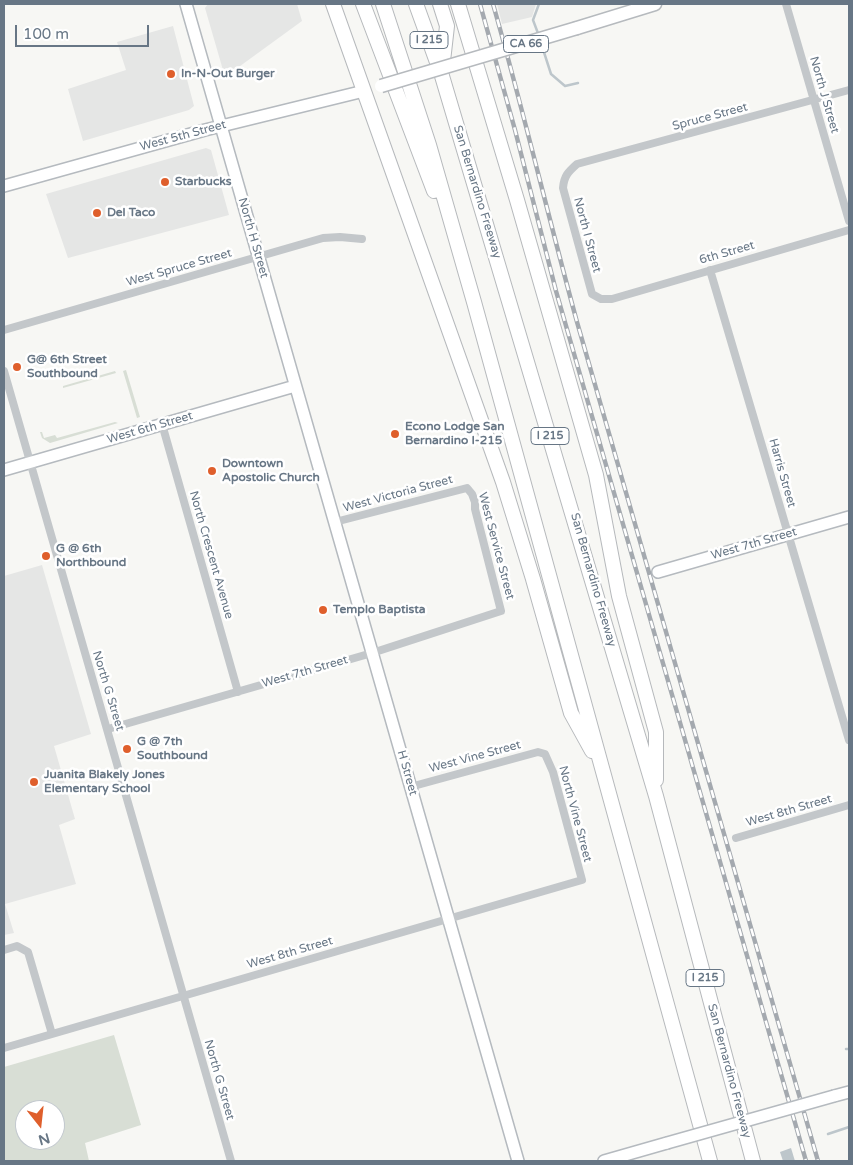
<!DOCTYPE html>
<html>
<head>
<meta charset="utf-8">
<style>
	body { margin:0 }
	#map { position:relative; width:853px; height:1165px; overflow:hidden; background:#f7f7f4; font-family:"Varela Round",sans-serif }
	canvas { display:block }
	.frame { position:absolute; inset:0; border:5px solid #677685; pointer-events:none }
	.north { position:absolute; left:15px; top:1100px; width:50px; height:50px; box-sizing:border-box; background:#fff; border:1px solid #c2c8ce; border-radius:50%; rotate:164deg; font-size:14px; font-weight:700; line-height:20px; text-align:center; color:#677685 }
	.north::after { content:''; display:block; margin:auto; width:18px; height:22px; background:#df5f2c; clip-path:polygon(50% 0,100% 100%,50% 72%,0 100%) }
	.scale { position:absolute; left:15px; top:25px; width:134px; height:22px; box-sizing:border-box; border:2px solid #677685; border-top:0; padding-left:6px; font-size:15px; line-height:18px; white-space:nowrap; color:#677685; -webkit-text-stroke:4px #fff; paint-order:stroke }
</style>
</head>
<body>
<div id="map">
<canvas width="853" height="1165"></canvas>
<div class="frame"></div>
<div class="north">N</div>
<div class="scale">100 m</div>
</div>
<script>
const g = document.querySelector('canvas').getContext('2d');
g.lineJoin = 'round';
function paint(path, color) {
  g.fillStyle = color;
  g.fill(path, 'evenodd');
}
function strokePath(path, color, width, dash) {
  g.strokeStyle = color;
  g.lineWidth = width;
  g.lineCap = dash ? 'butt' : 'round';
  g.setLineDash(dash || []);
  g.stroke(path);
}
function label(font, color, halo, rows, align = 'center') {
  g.font = font + ' "Varela Round",sans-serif';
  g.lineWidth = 5;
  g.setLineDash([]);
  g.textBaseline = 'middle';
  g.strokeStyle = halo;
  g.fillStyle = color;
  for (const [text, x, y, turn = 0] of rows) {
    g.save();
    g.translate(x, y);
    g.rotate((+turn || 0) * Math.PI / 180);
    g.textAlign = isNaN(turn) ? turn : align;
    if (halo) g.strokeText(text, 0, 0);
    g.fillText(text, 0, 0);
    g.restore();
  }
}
paint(new Path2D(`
	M 208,4 L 297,4 L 302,21 L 225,77 L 205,8 Z
	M 497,4 L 536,4 L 532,17 L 502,24 Z
	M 173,26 L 194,106 L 189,110 L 83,141 L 68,89 L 126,70 L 117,42 Z
	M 206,148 L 211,150 L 229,215 L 68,258 L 46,194 Z
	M 42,565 L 91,734 L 54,746 L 75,819 L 59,825 L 76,884 L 5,904 L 14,933 L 4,935 L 4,576 Z`), '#e5e6e5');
paint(new Path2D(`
	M 126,370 L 140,417 L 137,418 L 123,371 Z
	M 115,371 L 116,373 L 63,388 L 63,386 Z
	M 115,422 L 118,423 L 50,443 L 42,438 L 40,432 L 42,432 L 44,438 L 55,435 L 57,438 Z
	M 114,1035 L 141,1125 L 85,1143 L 89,1161 L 4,1161 L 4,1067 ZM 25,1110 L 55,1110 L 55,1140 L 25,1140 Z`), '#d8ded5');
paint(new Path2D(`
	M 791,1148 L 795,1161 L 783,1161 L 780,1152 Z`), '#bdc6cb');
strokePath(new Path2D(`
	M 539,36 L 533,20 L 539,4
	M 541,43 L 551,74 L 565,86 L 578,83
	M 846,1049 L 849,1049
	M 828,1134 L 849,1127`), '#bdc6cb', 2.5);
const secondary = new Path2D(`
	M 186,4 L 518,1161
	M 4,186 L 205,130 L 364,91
	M 4,470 L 295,386
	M 658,572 L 849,517
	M 834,1096 L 849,1092
	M 604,1161 L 667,1143`);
const primary = new Path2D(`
	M 577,28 L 655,4`);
const highway = new Path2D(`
	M 333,4 L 503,482 L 533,579 L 571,713 L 592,751
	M 363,4 L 434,191
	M 383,4 L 429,145 L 474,302 L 710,1161
	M 416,4 L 442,76 L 656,796 L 753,1161
	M 440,4 L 447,26 L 442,70
	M 458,4 L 517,200 L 596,475 L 619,596 L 656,732 L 656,780`);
strokePath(secondary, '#b5babf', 14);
strokePath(primary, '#b6babe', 15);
strokePath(highway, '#b6b9bc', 16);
strokePath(new Path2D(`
	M 786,4 L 849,221
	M 849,90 L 577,164 C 568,172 564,176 563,188 L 592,294 L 601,299 L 612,299 L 849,230
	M 710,270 L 849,740
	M 4,330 L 323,238 L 340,237 L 362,239
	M 4,371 L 231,1161
	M 162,424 L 238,692
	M 108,729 L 372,653 L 501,611 L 475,509 L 475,502 L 472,494 L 467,488 L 335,522
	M 736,838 L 849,805
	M 4,950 L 17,946 L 28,952 L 52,1034
	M 4,1048 L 582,880 L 553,772 L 545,754 L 538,752 L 410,787`), '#c3c7ca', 8);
strokePath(secondary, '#fff', 11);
strokePath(primary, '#fff', 12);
strokePath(highway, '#fff', 14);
const rail = new Path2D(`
	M 480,4 L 515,130 L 556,291 L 806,1161
	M 493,4 C 523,109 548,216 577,322 L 818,1161`);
strokePath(rail, '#a4a9af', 4.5);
strokePath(rail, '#fff', 2.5, [8]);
const secondaryBridge = new Path2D(`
	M 667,1143 L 834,1096`);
const primaryBridge = new Path2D(`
	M 381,86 L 577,28`);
strokePath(secondaryBridge, '#b5babf', 14, []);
strokePath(primaryBridge, '#b6babe', 15, []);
strokePath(secondaryBridge, '#fff', 11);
strokePath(primaryBridge, '#fff', 12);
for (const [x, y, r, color] of [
	[171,74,5,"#df5f2c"],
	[165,182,5,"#df5f2c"],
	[97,213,5,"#df5f2c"],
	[17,367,5,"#df5f2c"],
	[395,434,5,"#df5f2c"],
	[212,471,5,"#df5f2c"],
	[46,556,5,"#df5f2c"],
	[323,610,5,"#df5f2c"],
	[127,749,5,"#df5f2c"],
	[34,782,5,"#df5f2c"]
]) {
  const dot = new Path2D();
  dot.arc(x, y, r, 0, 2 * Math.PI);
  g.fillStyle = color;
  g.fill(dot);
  strokePath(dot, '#fff', 2);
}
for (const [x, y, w] of [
	[429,40,38],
	[526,44,45],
	[550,436,38],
	[705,978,38]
]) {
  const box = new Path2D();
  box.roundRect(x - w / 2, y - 8.5, w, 17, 4);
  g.fillStyle = '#fff';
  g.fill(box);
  strokePath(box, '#677685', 1);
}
label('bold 11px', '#677685', null, [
	["I 215",429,40],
	["CA 66",526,44],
	["I 215",550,436],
	["I 215",705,978]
]);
label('bold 12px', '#677685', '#fff', [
	["In-N-Out Burger",181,74],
	["Starbucks",175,182],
	["Del Taco",107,213],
	["G@ 6th Street",27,360],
	["Southbound",27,374],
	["Econo Lodge San",405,427],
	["Bernardino I-215",405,441],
	["Downtown",222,464],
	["Apostolic Church",222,478],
	["G @ 6th",56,549],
	["Northbound",56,563],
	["Templo Baptista",333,610],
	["G @ 7th",137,742],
	["Southbound",137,756],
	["Juanita Blakely Jones",44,775],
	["Elementary School",44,789]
], 'left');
label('12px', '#677685', '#fff', [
	["North J Street",824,95,74],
	["Spruce Street",710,117,-15],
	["West 5th Street",183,136,-15],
	["San Bernardino Freeway",477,192,73],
	["North I Street",587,235,75],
	["North H Street",253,238,74],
	["6th Street",727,253,-16],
	["West Spruce Street",179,268,-16],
	["West 6th Street",150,428,-16],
	["Harris Street",782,473,74],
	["West Victoria Street",398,494,-15],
	["West 7th Street",754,544,-16],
	["West Service Street",496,546,75],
	["North Crescent Avenue",211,555,74],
	["San Bernardino Freeway",593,580,74],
	["West 7th Street",305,672,-16],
	["North G Street",108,691,73],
	["West Vine Street",475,757,-15],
	["H Street",407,773,74],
	["West 8th Street",789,811,-16],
	["North Vine Street",575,814,75],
	["West 8th Street",290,953,-16],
	["San Bernardino Freeway",729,1071,75],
	["North G Street",219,1080,74]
]);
</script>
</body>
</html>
